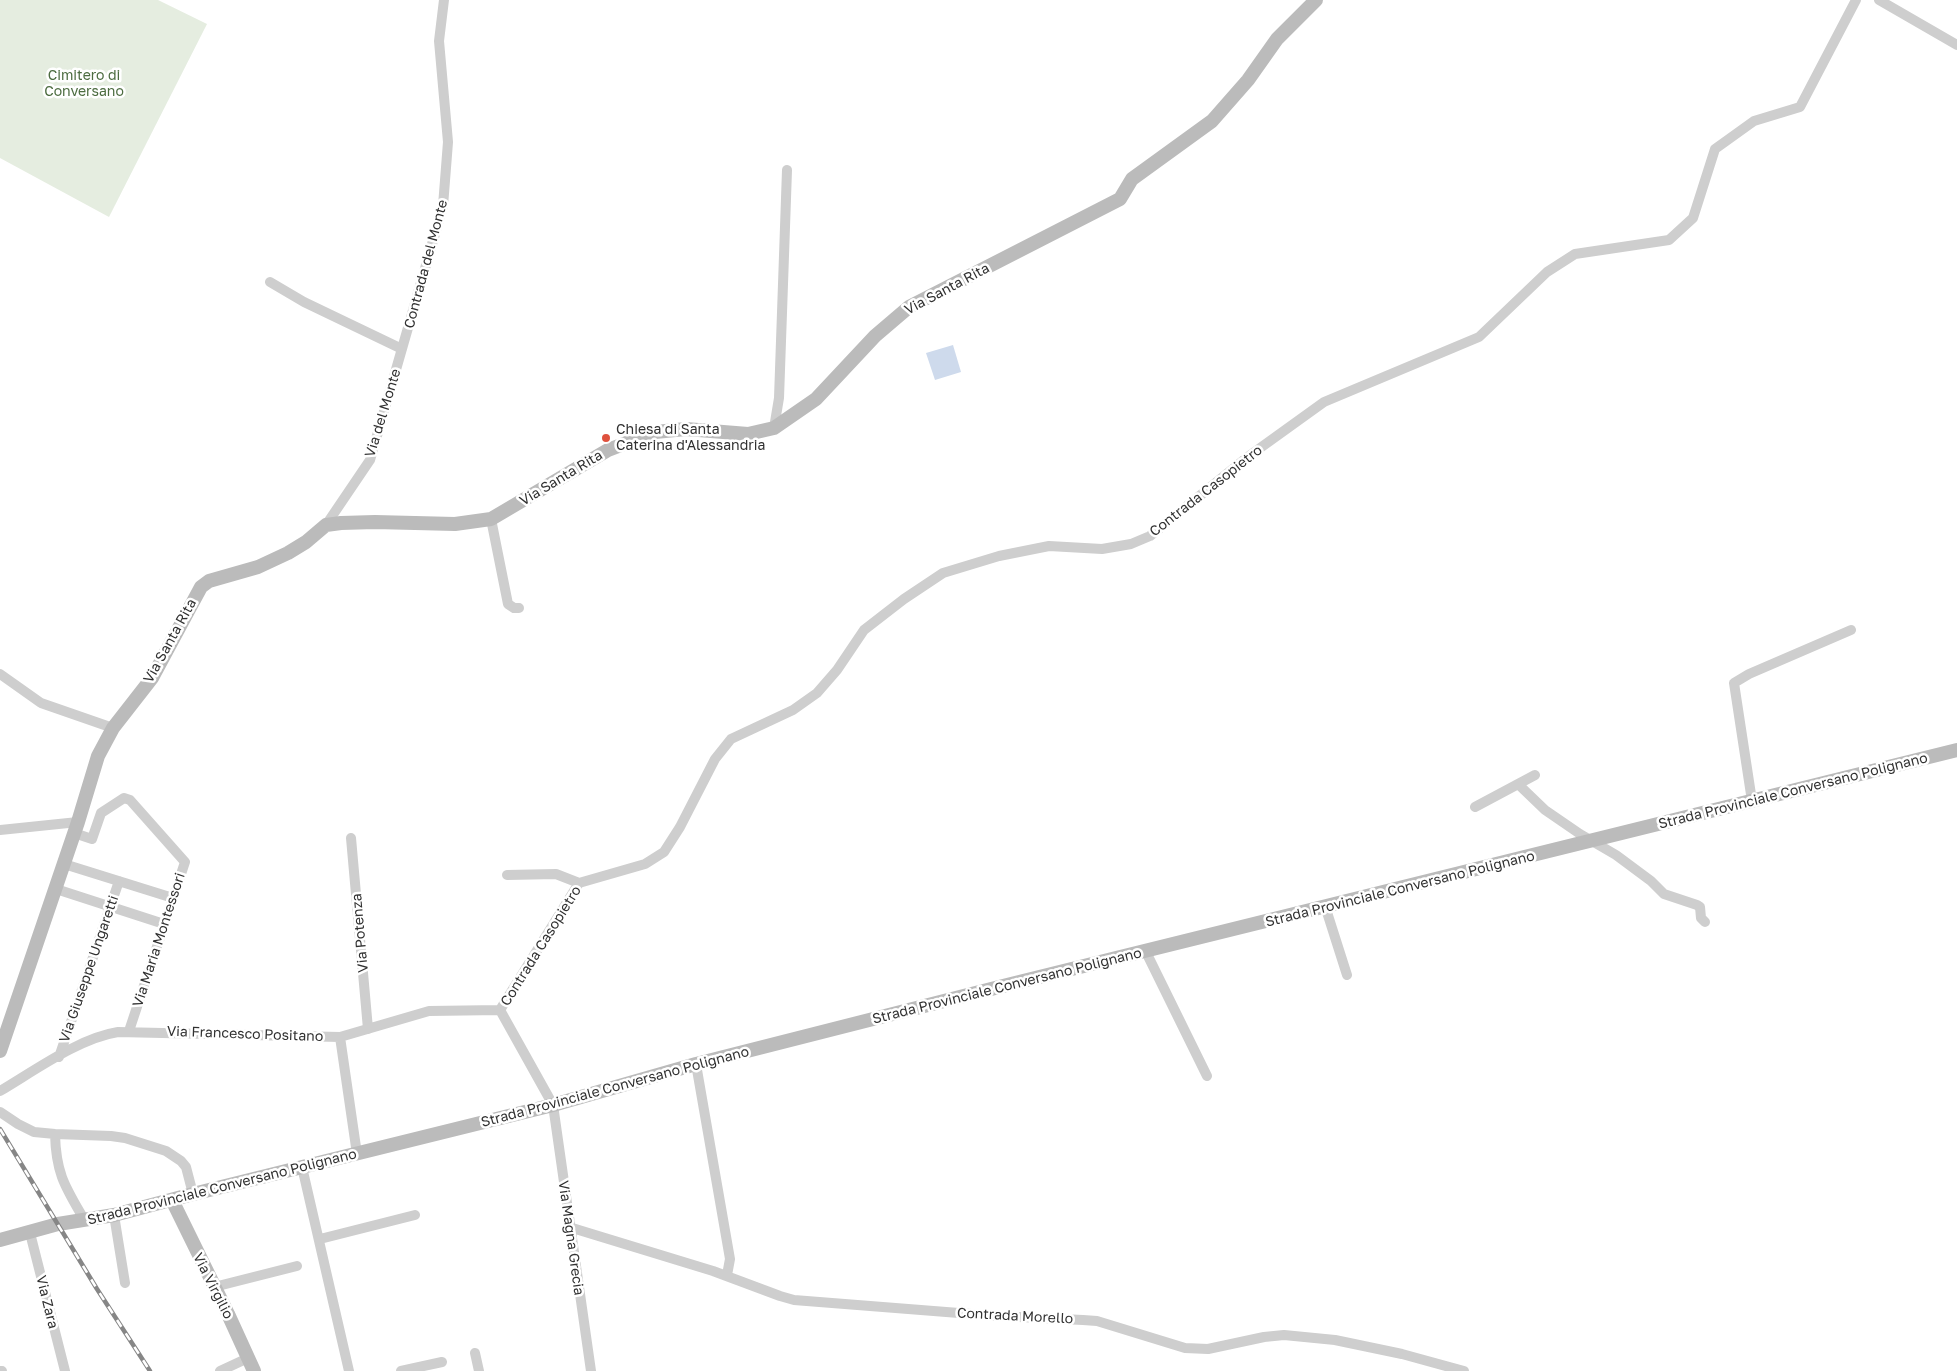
<!DOCTYPE html>
<html>
<head>
<meta charset="utf-8">
<style>
	body { margin:0 }
	canvas { display:block; background:#fff }
</style>
</head>
<body>
<canvas width="1957" height="1371"></canvas>
<script>
const g = document.querySelector('canvas').getContext('2d');
g.lineJoin = 'round';
function paint(path, color) {
  g.fillStyle = color;
  g.fill(path, 'evenodd');
}
function strokePath(path, color, width, dash) {
  g.strokeStyle = color;
  g.lineWidth = width;
  g.lineCap = dash ? 'butt' : 'round';
  g.setLineDash(dash || []);
  g.stroke(path);
}
function label(font, color, halo, rows, align = 'center') {
  g.font = font + ' "Golos Text",sans-serif';
  g.lineWidth = 5;
  g.setLineDash([]);
  g.textBaseline = 'middle';
  g.strokeStyle = halo;
  g.fillStyle = color;
  for (const [text, x, y, turn = 0] of rows) {
    g.save();
    g.translate(x, y);
    g.rotate((+turn || 0) * Math.PI / 180);
    g.textAlign = isNaN(turn) ? turn : align;
    if (halo) g.strokeText(text, 0, 0);
    g.fillText(text, 0, 0);
    g.restore();
  }
}
paint(new Path2D(`
	M 0,0 L 158,0 L 207,24 L 109,217 L 0,158 Z`), '#e5ede0');
paint(new Path2D(`
	M 953,345 L 961,372 L 935,380 L 926,353 Z`), '#cedaec');
strokePath(new Path2D(`
	M 1879,0 L 1957,45
	M 270,282 L 304,302 L 402,349
	M 774,428 L 779,398 L 787,170
	M 491,519 L 508,604 L 514,608 L 519,608
	M 326,525 L 370,460 L 443,206 L 448,142 L 439,41 L 444,0
	M 0,674 L 41,703 L 113,728
	M 1519,785 L 1545,810 L 1580,834 L 1616,855 L 1651,881 L 1664,894 L 1697,905 L 1700,907 L 1701,918 L 1705,922
	M 1752,801 L 1734,683 L 1749,674 L 1851,630
	M 1475,807 L 1535,775
	M 0,830 L 78,822
	M 74,833 L 92,839 L 101,813 L 124,798 L 130,800 L 185,862 L 129,1031
	M 351,838 L 368,1029
	M 64,864 L 173,898
	M 507,875 L 556,874 L 579,883
	M 56,889 L 164,924
	M 1325,906 L 1347,975
	M 1146,952 L 1207,1076
	M 340,1037 L 357,1154
	M 59,1057 L 119,881
	M 696,1064 L 730,1259 L 727,1275
	M 0,1091 C 34,1071 79,1038 118,1032 L 340,1037 L 429,1011 L 500,1010
	M 0,1112 L 18,1124 L 34,1132 L 55,1134 L 111,1136 L 125,1138 L 166,1151 L 181,1161 L 186,1167 L 193,1194
	M 55,1134 C 56,1175 66,1188 85,1221
	M 302,1167 L 349,1371
	M 114,1215 L 125,1283
	M 569,1227 L 713,1271 L 780,1296 L 794,1300 L 997,1316 L 1083,1320 L 1097,1321 L 1185,1348 L 1208,1349 L 1264,1337 L 1284,1335 L 1335,1340 L 1402,1354 L 1464,1371
	M 30,1233 L 65,1371
	M 320,1239 L 415,1215
	M 214,1287 L 297,1266
	M 475,1353 L 479,1371
	M 0,1371 L 2,1371
	M 220,1371 L 248,1358
	M 401,1371 L 442,1362
	M 591,1371 L 553,1105 L 500,1010 L 579,883 L 645,864 L 664,852 L 680,827 L 715,759 L 731,739 L 793,710 L 817,693 L 837,670 L 864,630 L 904,599 L 943,573 L 999,556 L 1049,546 L 1102,549 L 1131,544 L 1150,536 L 1249,456 L 1324,402 L 1479,337 L 1547,272 L 1575,254 L 1669,240 L 1693,218 L 1715,149 L 1754,121 L 1800,107 L 1856,0`), '#cecece', 10);
strokePath(new Path2D(`
	M 0,1051 L 78,822 L 98,756 L 113,728 L 152,678 L 201,587 L 209,581 L 258,567 L 288,553 L 306,542 L 326,525 L 341,523 L 375,522 L 455,524 L 491,519 L 608,450 L 655,432 L 686,429 L 748,434 L 774,428 L 816,399 L 875,336 L 909,307 L 1120,199 L 1132,179 L 1212,121 L 1248,80 L 1277,39 L 1316,0
	M 172,1200 L 228,1314 L 254,1371
	M 0,1240 L 58,1224 L 114,1215 L 193,1194 L 553,1105 L 696,1064 L 1003,986 L 1957,750`), '#bbb', 14);
const rail = new Path2D(`
	M 0,1129 L 97,1289 L 150,1371`);
strokePath(rail, '#868686', 4.5);
strokePath(rail, '#fff', 2.5, [8]);
for (const [x, y, r, color] of [
	[606,438,5,"#df513d"]
]) {
  const dot = new Path2D();
  dot.arc(x, y, r, 0, 2 * Math.PI);
  g.fillStyle = color;
  g.fill(dot);
  strokePath(dot, '#fff', 2);
}
label('14px', '#4c6c40', '#fff', [
	["Cimitero di",84,76],
	["Conversano",84,92]
]);
label('14px', '#313131', '#fff', [
	["Contrada del Monte",426,264,-75],
	["Via Santa Rita",947,289,-28],
	["Via del Monte",383,413,-73],
	["Via Santa Rita",561,478,-31],
	["Contrada Casopietro",1206,491,-38],
	["Via Santa Rita",170,641,-61],
	["Strada Provinciale Conversano Polignano",1793,791,-14],
	["Strada Provinciale Conversano Polignano",1400,889,-14],
	["Via Potenza",360,933,-95],
	["Via Maria Montessori",159,940,-72],
	["Contrada Casopietro",541,946,-58],
	["Via Giuseppe Ungaretti",89,969,-71],
	["Strada Provinciale Conversano Polignano",1007,986,-14],
	["Via Francesco Positano",245,1034,2],
	["Strada Provinciale Conversano Polignano",615,1087,-15],
	["Strada Provinciale Conversano Polignano",222,1187,-14],
	["Via Magna Grecia",571,1238,82],
	["Via Virgilio",213,1286,63],
	["Via Zara",47,1302,76],
	["Contrada Morello",1015,1316,3]
]);
label('14px', '#313131', '#fff', [
	["Chiesa di Santa",616,430],
	["Caterina d'Alessandria",616,446]
], 'left');
</script>
</body>
</html>
